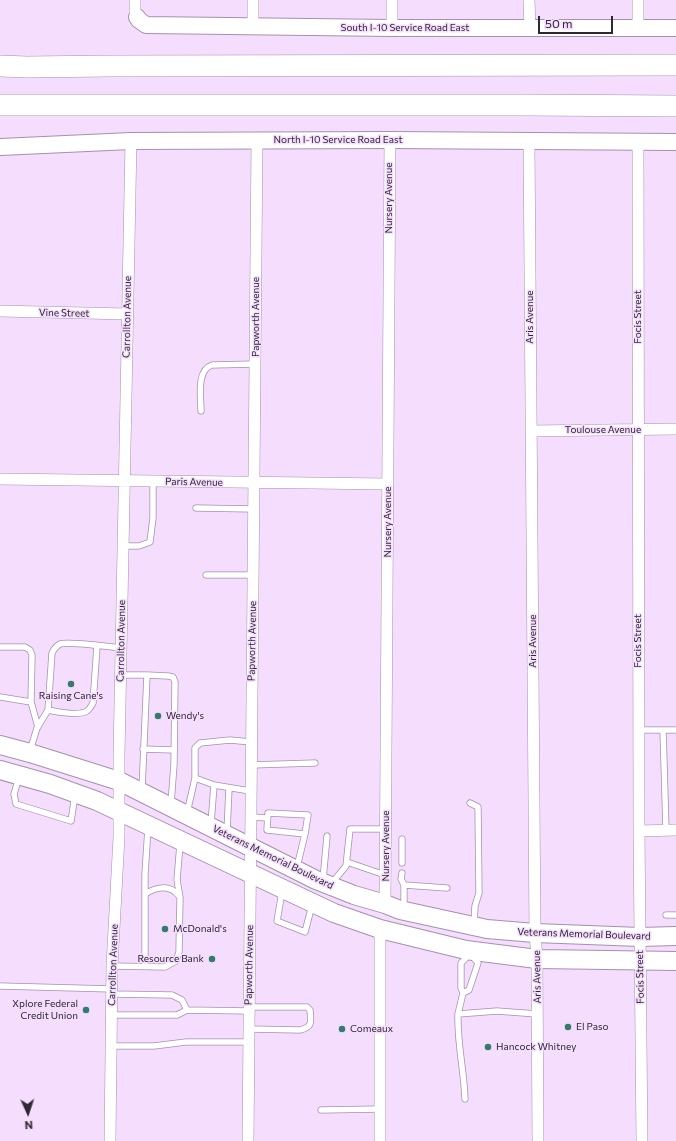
<!DOCTYPE html>
<html>
<head>
<meta charset="utf-8">
<style>
	body { margin:0 }
	#map { position:relative; width:676px; height:1141px; overflow:hidden; background:#f4ddfd; font-family:Commissioner,sans-serif }
	canvas { display:block }
	.north { position:absolute; left:8px; top:1093px; width:40px; height:40px; -webkit-text-stroke:3px #f4ddfd; paint-order:stroke; rotate:177deg; font-size:11px; font-weight:700; line-height:16px; text-align:center; color:#2f2733 }
	.north::after { content:''; display:block; margin:auto; width:14px; height:18px; background:#2f2733; clip-path:polygon(50% 0,100% 100%,50% 72%,0 100%) }
	.scale { position:absolute; left:538px; top:16px; width:75px; height:18px; box-sizing:border-box; border:2px solid #2f2733; border-top:0; padding-left:5px; font-size:12px; line-height:14px; white-space:nowrap; color:#2f2733; -webkit-text-stroke:3px #f4ddfd; paint-order:stroke }
</style>
</head>
<body>
<div id="map">
<canvas width="676" height="1141"></canvas>
<div class="north">N</div>
<div class="scale">50 m</div>
</div>
<script>
const g = document.querySelector('canvas').getContext('2d');
g.lineJoin = 'round';
function strokePath(path, color, width, dash) {
  g.strokeStyle = color;
  g.lineWidth = width;
  g.lineCap = dash ? 'butt' : 'round';
  g.setLineDash(dash || []);
  g.stroke(path);
}
function label(font, color, halo, rows, align = 'center') {
  g.font = font + ' Commissioner,sans-serif';
  g.lineWidth = 3;
  g.setLineDash([]);
  g.textBaseline = 'middle';
  g.strokeStyle = halo;
  g.fillStyle = color;
  for (const [text, x, y, turn = 0] of rows) {
    g.save();
    g.translate(x, y);
    g.rotate((+turn || 0) * Math.PI / 180);
    g.textAlign = isNaN(turn) ? turn : align;
    if (halo) g.strokeText(text, 0, 0);
    g.fillText(text, 0, 0);
    g.restore();
  }
}
const lane = new Path2D(`
	M 201,411 C 201,398 196,370 212,365 L 255,364
	M 196,508 L 254,509
	M 123,546 L 139,546 L 150,542 L 153,518 L 153,481
	M 206,575 L 253,575
	M 0,647 L 25,647 L 30,650 L 32,655 L 31,702 L 38,727
	M 120,675 L 147,675
	M 0,697 L 31,702
	M 48,710 C 57,712 80,716 87,711 C 90,709 91,706 93,703 L 97,646
	M 638,730 L 676,730
	M 663,730 L 666,830
	M 143,749 L 174,750
	M 30,751 L 37,728 L 48,710 L 52,653 C 54,649 56,646 60,644 C 69,641 109,647 121,648
	M 251,765 L 315,763
	M 19,777 L 14,794 L 16,804 L 71,821 L 75,795
	M 142,790 L 147,675 L 168,676 L 173,677 L 175,682 L 174,764 L 171,804
	M 250,791 L 214,785 L 195,778 L 195,748 L 200,743 L 230,740 L 251,742
	M 470,803 L 478,807 L 479,893 L 475,906 L 474,924
	M 187,813 L 195,778
	M 251,817 L 267,818
	M 211,824 L 214,785
	M 227,832 L 229,788
	M 347,862 L 385,875
	M 402,863 L 402,839
	M 297,867 L 305,834 L 267,830 L 268,813 L 308,815 L 305,834
	M 402,873 L 401,879 L 404,885 L 404,909
	M 323,880 L 327,836
	M 332,883 L 346,866 L 350,829 L 386,829
	M 404,885 L 447,888
	M 282,892 L 277,921 L 305,932 L 312,905
	M 145,894 C 156,887 170,884 179,896
	M 666,915 L 676,915
	M 470,954 L 461,963 L 461,988 L 463,993 L 469,990 L 478,963 L 471,955
	M 112,966 L 165,967 L 176,961 L 179,952 L 180,897 L 177,880 L 180,844
	M 145,966 L 145,874 L 148,828
	M 0,986 L 112,989
	M 112,994 L 172,995 L 182,1000 L 187,1010
	M 458,1014 L 463,993
	M 111,1015 L 177,1015 L 187,1010 L 249,1011
	M 248,1029 L 300,1030 C 313,1027 311,1022 310,1010 L 307,1007 L 249,1007
	M 111,1046 L 154,1046 L 186,1042 L 248,1042
	M 465,1099 C 464,1070 457,1043 458,1014 L 497,1011 L 537,1014
	M 321,1110 L 380,1109`);
const street = new Path2D(`
	M 135,0 L 135,12 L 137,17
	M 529,0 L 530,28
	M 638,0 L 638,28
	M 253,27 L 253,0
	M 392,28 L 392,0
	M 529,141 L 535,933 L 537,959 L 538,1141
	M 638,141 L 639,831 L 642,1141
	M 0,311 L 127,314
	M 531,431 L 676,429
	M 0,479 L 388,484
	M 639,831 L 676,830
	M 385,904 L 390,140
	M 380,929 L 380,1141
	M 110,1141 L 112,966 L 119,837 L 119,755 L 131,141
	M 248,1141 L 257,141`);
const secondary = new Path2D(`
	M 137,17 L 139,20 L 146,25 L 392,28 L 676,28
	M 0,147 L 131,141 L 390,140 L 676,142`);
const primary = new Path2D(`
	M 0,745 L 30,753 L 119,781 L 316,880 L 354,895 L 385,904 L 400,910 L 487,929 L 535,933 L 640,937 L 676,936
	M 0,770 L 50,784 L 97,801 L 334,913 L 380,929 L 466,950 L 537,959 L 676,961`);
const highway = new Path2D(`
	M 0,66 L 27,67 L 110,66 L 676,65
	M 0,105 L 524,105 L 676,106`);
strokePath(lane, '#a690ae', 7);
strokePath(street, '#a690ae', 12);
strokePath(secondary, '#a690ae', 18);
strokePath(primary, '#a690ae', 20);
strokePath(highway, '#a690ae', 22);
strokePath(lane, '#fff', 5.5);
strokePath(street, '#fff', 11);
strokePath(secondary, '#fff', 16);
strokePath(primary, '#fff', 18);
strokePath(highway, '#fff', 21);
for (const [x, y, r, color] of [
	[71,684,4,"#367a6e"],
	[158,716,4,"#367a6e"],
	[165,929,4,"#367a6e"],
	[212,959,4,"#367a6e"],
	[86,1010,4,"#367a6e"],
	[568,1027,4,"#367a6e"],
	[342,1029,4,"#367a6e"],
	[488,1047,4,"#367a6e"]
]) {
  const dot = new Path2D();
  dot.arc(x, y, r, 0, 2 * Math.PI);
  g.fillStyle = color;
  g.fill(dot);
  strokePath(dot, '#f4ddfd', 1.5);
}
label('10px', '#2f2733', '#f4ddfd', [
	["South I-10 Service Road East",405,28],
	["North I-10 Service Road East",338,140],
	["Nursery Avenue",389,198,-90],
	["Vine Street",64,313,1],
	["Carrollton Avenue",127,317,-89],
	["Papworth Avenue",256,317,-90],
	["Aris Avenue",530,317,-90],
	["Focis Street",638,317,-90],
	["Toulouse Avenue",603,430],
	["Paris Avenue",194,482,1],
	["Nursery Avenue",388,522,-90],
	["Carrollton Avenue",121,641,-89],
	["Papworth Avenue",252,641,-89],
	["Aris Avenue",533,641,-90],
	["Focis Street",638,641,-90],
	["Nursery Avenue",386,846,-90],
	["Veterans Memorial Boulevard",273,857,26],
	["Veterans Memorial Boulevard",584,934,2],
	["Carrollton Avenue",113,965,-88],
	["Papworth Avenue",249,965,-89],
	["Aris Avenue",537,977,-91],
	["Focis Street",640,977,-91]
]);
label('10px', '#2f2733', '#f4ddfd', [
	["Raising Cane's",71,696,"center"],
	["Wendy's",166,716],
	["McDonald's",173,929],
	["Resource Bank",204,959,"right"],
	["Xplore Federal",78,1004,"right"],
	["Credit Union",78,1016,"right"],
	["El Paso",576,1027],
	["Comeaux",350,1029],
	["Hancock Whitney",496,1047]
], 'left');
</script>
</body>
</html>
